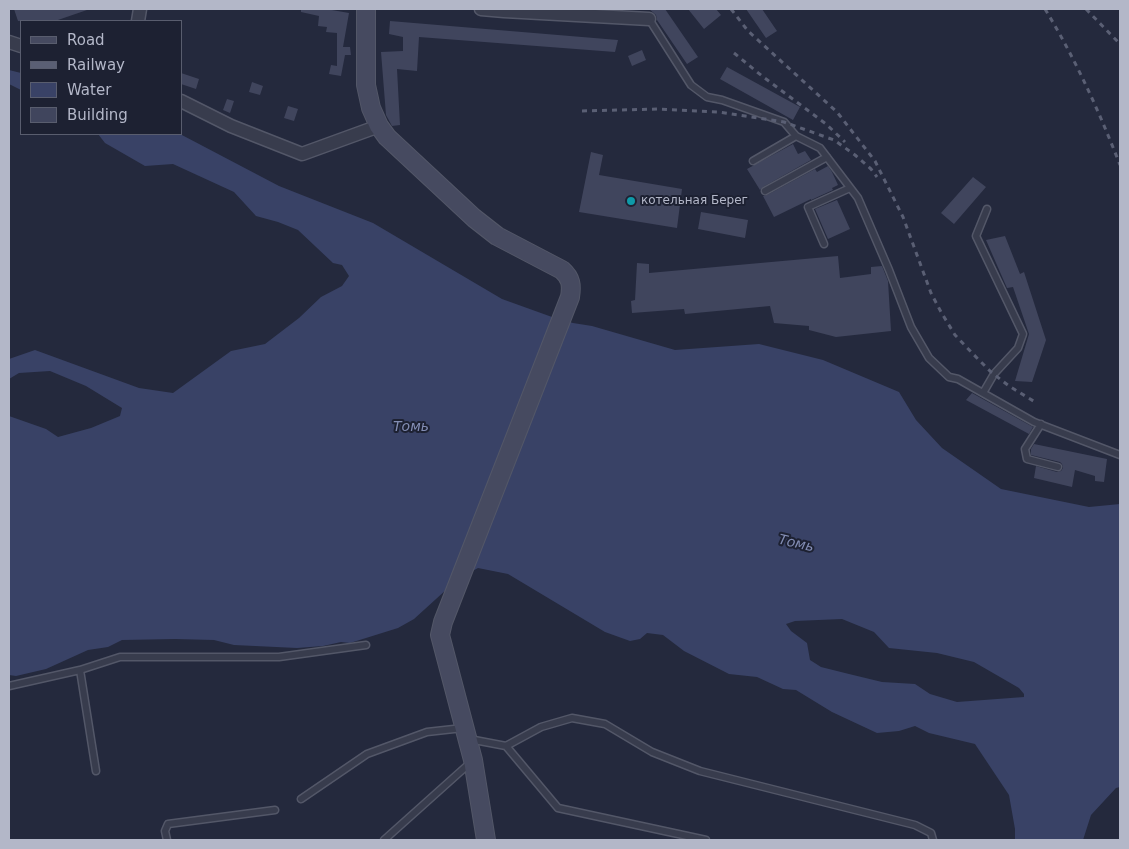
<!DOCTYPE html>
<html>
<head>
<meta charset="utf-8">
<style>
	body { margin:0 }
	#map { position:relative; width:1129px; height:849px; overflow:hidden; background:#24293d; font-family:"DejaVu Sans",sans-serif }
	canvas { display:block }
	.frame { position:absolute; inset:0; border:10px solid #b3b7c8; pointer-events:none }
	.legend { position:absolute; left:20px; top:20px; width:162px; height:115px; box-sizing:border-box; background:#1d2132; border:1px solid #595d6e; margin:0; padding:6px 9px; list-style:none; font-size:15px; color:#b3b7c8 }
	.legend li { display:flex; align-items:center; gap:10px; height:25px }
	.legend b { width:25px; border:1px solid #595d6e }
</style>
</head>
<body>
<div id="map">
<canvas width="1129" height="849"></canvas>
<div class="frame"></div>
<ul class="legend">
<li><b style="height:6px;background:#464a60"></b>Road</li>
<li><b style="height:6px;background:#5a5f74"></b>Railway</li>
<li><b style="height:14px;background:#394266"></b>Water</li>
<li><b style="height:14px;background:#40455d"></b>Building</li>
</ul>
</div>
<script>
const g = document.querySelector('canvas').getContext('2d');
g.lineJoin = 'round';
function paint(path, color) {
  g.fillStyle = color;
  g.fill(path, 'evenodd');
}
function strokePath(path, color, width, dash) {
  g.strokeStyle = color;
  g.lineWidth = width;
  g.lineCap = dash ? 'butt' : 'round';
  g.setLineDash(dash || []);
  g.stroke(path);
}
function label(font, color, halo, rows, align = 'center') {
  g.font = font + ' "DejaVu Sans",sans-serif';
  g.lineWidth = 4;
  g.setLineDash([]);
  g.textBaseline = 'middle';
  g.strokeStyle = halo;
  g.fillStyle = color;
  for (const [text, x, y, turn = 0] of rows) {
    g.save();
    g.translate(x, y);
    g.rotate((+turn || 0) * Math.PI / 180);
    g.textAlign = isNaN(turn) ? turn : align;
    if (halo) g.strokeText(text, 0, 0);
    g.fillText(text, 0, 0);
    g.restore();
  }
}
paint(new Path2D(`
	M 9,70 L 21,73 L 21,90 L 9,84 Z
	M 98,134 L 180,134 L 279,186 L 373,223 L 502,299 L 552,317 L 573,323 L 592,326 L 675,350 L 759,344 L 823,360 L 899,392 L 916,420 L 942,448 L 1001,489 L 1089,507 L 1120,504 L 1120,787 L 1116,788 L 1091,815 L 1083,840 L 1015,840 L 1015,829 L 1009,795 L 975,744 L 929,733 L 915,726 L 899,731 L 877,733 L 832,712 L 796,690 L 783,689 L 757,677 L 729,674 L 684,651 L 663,635 L 647,633 L 640,639 L 630,641 L 605,632 L 508,574 L 478,568 L 450,583 L 447,589 L 414,619 L 398,628 L 350,643 L 341,642 L 323,646 L 297,648 L 234,645 L 214,640 L 175,639 L 122,640 L 108,647 L 88,650 L 46,669 L 16,676 L 9,675 L 9,462 L 10,459 L 9,458 L 9,416 L 46,429 L 58,437 L 91,428 L 120,416 L 122,408 L 86,386 L 50,371 L 19,373 L 9,379 L 9,359 L 35,350 L 139,388 L 173,393 L 231,351 L 265,344 L 299,318 L 321,297 L 342,286 L 349,276 L 342,265 L 333,263 L 298,230 L 278,222 L 256,216 L 234,192 L 173,164 L 145,166 L 105,143 ZM 842,619 L 874,632 L 889,648 L 937,653 L 974,662 L 1019,688 L 1024,694 L 1024,697 L 957,702 L 930,694 L 915,684 L 882,682 L 849,674 L 821,667 L 810,660 L 807,643 L 791,631 L 786,624 L 795,621 Z`), '#394266');
paint(new Path2D(`
	M 14,9 L 87,9 L 87,10 L 55,21 L 18,21 Z
	M 301,9 L 326,9 L 349,13 L 343,47 L 350,47 L 351,55 L 345,55 L 341,76 L 329,74 L 331,65 L 337,66 L 337,33 L 326,32 L 327,27 L 318,26 L 319,16 L 301,12 Z
	M 649,9 L 665,9 L 698,57 L 687,64 L 657,20 L 656,15 Z
	M 688,9 L 716,9 L 721,15 L 704,29 Z
	M 746,9 L 762,9 L 777,31 L 766,38 Z
	M 390,21 L 618,40 L 615,52 L 419,37 L 417,71 L 397,69 L 400,125 L 392,126 L 386,115 L 381,52 L 403,51 L 403,37 L 389,34 Z
	M 642,50 L 646,60 L 632,66 L 628,56 Z
	M 727,67 L 800,107 L 793,120 L 720,79 Z
	M 181,73 L 199,79 L 196,89 L 181,84 Z
	M 252,82 L 263,86 L 260,95 L 249,92 Z
	M 227,99 L 234,101 L 230,113 L 223,110 Z
	M 288,106 L 298,109 L 294,121 L 284,118 Z
	M 793,144 L 798,154 L 805,151 L 811,160 L 763,187 L 760,190 L 747,169 Z
	M 591,152 L 603,155 L 599,175 L 682,189 L 677,228 L 579,212 Z
	M 828,166 L 832,172 L 838,185 L 832,188 L 833,190 L 811,200 L 811,199 L 774,217 L 763,196 L 767,195 L 815,169 L 817,172 Z
	M 973,177 L 986,187 L 954,224 L 941,213 Z
	M 837,200 L 850,229 L 828,239 L 815,209 Z
	M 701,212 L 748,220 L 745,238 L 698,229 Z
	M 1005,236 L 1020,274 L 1024,272 L 1046,340 L 1032,382 L 1015,381 L 1029,334 L 1013,287 L 1007,288 L 986,240 Z
	M 838,256 L 840,278 L 871,274 L 871,267 L 882,266 L 888,281 L 891,331 L 836,337 L 809,330 L 809,326 L 774,323 L 770,306 L 685,314 L 684,309 L 632,313 L 631,301 L 635,300 L 637,263 L 649,264 L 649,273 Z
	M 972,393 L 1033,427 L 1029,434 L 966,400 Z
	M 1034,444 L 1107,459 L 1104,482 L 1095,481 L 1095,476 L 1075,470 L 1072,487 L 1034,478 L 1036,466 L 1057,472 L 1061,471 L 1063,468 L 1062,464 L 1060,462 L 1031,455 L 1031,449 Z`), '#40455d');
const lane = new Path2D(`
	M 649,19 L 691,85 L 707,97 L 722,100 L 784,122 L 796,136 L 820,148 L 858,198 L 889,270 L 911,327 L 929,358 L 949,377 L 958,379 L 1034,422 L 1120,455
	M 753,161 L 796,136
	M 765,191 L 827,157
	M 824,244 L 808,207 L 850,188
	M 983,393 L 994,374 L 1018,348 L 1023,334 L 976,236 L 987,209
	M 1041,424 L 1025,449 L 1027,459 L 1058,467
	M 80,670 L 120,657 L 279,657 L 366,645
	M 9,686 L 80,670 L 96,771
	M 469,739 L 506,746 L 558,808 L 706,840
	M 506,746 L 541,727 L 572,718 L 605,724 L 652,752 L 700,771 L 915,825 L 931,833 L 933,840
	M 301,799 L 367,754 L 427,732 L 463,728
	M 167,840 L 165,831 L 168,824 L 275,810
	M 384,840 L 470,763`);
const street = new Path2D(`
	M 481,9 L 504,11 L 649,19
	M 138,21 L 140,9
	M 9,42 L 21,46
	M 181,101 L 231,126 L 302,154 L 379,126`);
const secondary = new Path2D(`
	M 366,9 L 366,85 L 371,108 L 379,126 L 387,137 L 474,218 L 497,236 L 562,270 C 571,278 572,285 570,297 L 443,622 L 440,635 L 473,760 L 486,840`);
strokePath(lane, '#535768', 9);
strokePath(street, '#535768', 15);
strokePath(secondary, '#535768', 20);
strokePath(lane, '#383c4d', 6);
strokePath(street, '#383c4d', 12);
strokePath(secondary, '#464a60', 18);
strokePath(new Path2D(`
	M 731,9 L 748,31 L 837,112 L 875,161 L 903,217 L 931,293 L 941,312 L 955,335 L 974,355 L 991,372 L 1009,386 L 1035,402
	M 1045,9 C 1075,58 1099,111 1120,165
	M 1086,9 L 1120,44
	M 734,53 L 762,76 L 826,124 L 845,142
	M 582,111 L 659,109 L 718,112 L 784,122 L 834,140 L 855,155 L 871,169 L 877,177`), '#5a5f74', 3, [5, 5]);
for (const [x, y, r, color] of [
	[631,201,5,"#0f9aa8"]
]) {
  const dot = new Path2D();
  dot.arc(x, y, r, 0, 2 * Math.PI);
  g.fillStyle = color;
  g.fill(dot);
  strokePath(dot, '#1d2132', 2);
}
label('12px', '#b3b7c8', '#1d2132', [
	["котельная Берег",641,201]
], 'left');
label('italic 14px', '#838db4', '#1d2132', [
	["Томь",411,427],
	["Томь",796,544,13]
]);
</script>
</body>
</html>
